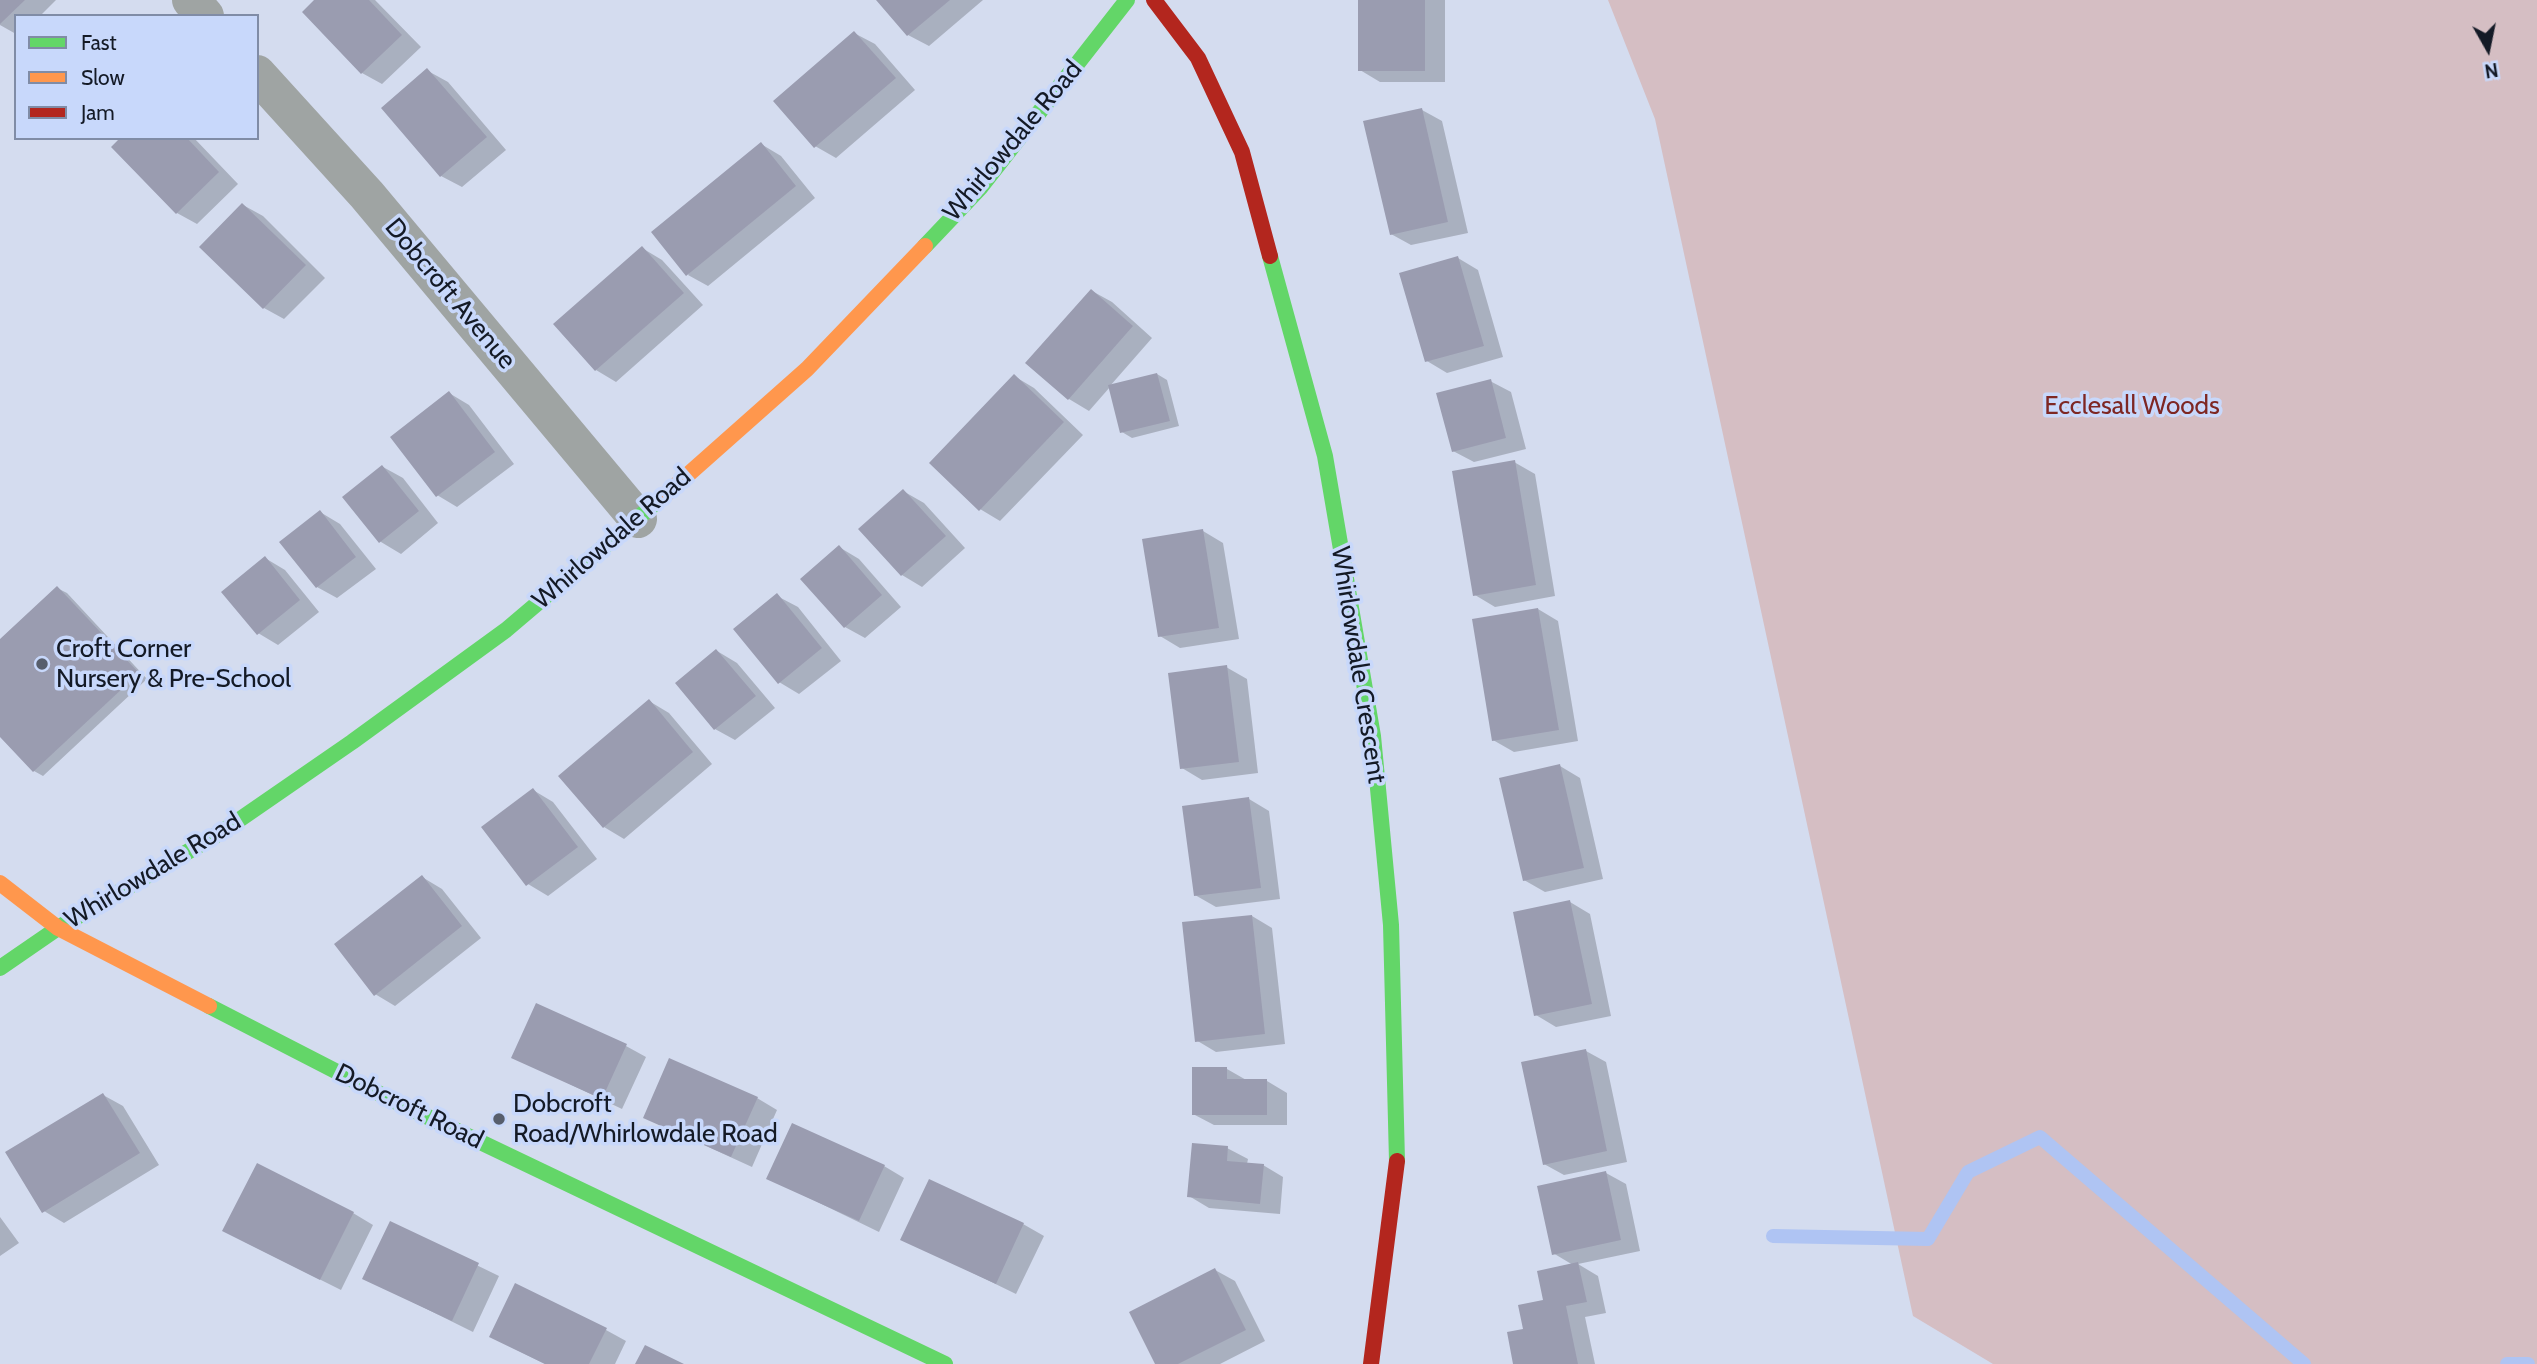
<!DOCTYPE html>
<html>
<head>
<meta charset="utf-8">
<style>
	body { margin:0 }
	#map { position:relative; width:2537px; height:1364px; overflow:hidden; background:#d4dcef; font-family:Cabin,sans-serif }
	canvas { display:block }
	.legend { position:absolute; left:14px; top:14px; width:245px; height:126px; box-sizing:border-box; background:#c8d8fb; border:2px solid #808ca6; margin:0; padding:9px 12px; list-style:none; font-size:21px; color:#141a26 }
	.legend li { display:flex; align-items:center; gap:14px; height:35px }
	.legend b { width:35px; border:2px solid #808ca6 }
	.north { position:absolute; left:2453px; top:14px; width:70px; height:70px; -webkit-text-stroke:5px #c8d8fb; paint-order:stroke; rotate:171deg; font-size:19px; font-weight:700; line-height:28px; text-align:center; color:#141a26 }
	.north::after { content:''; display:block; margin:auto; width:24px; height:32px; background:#141a26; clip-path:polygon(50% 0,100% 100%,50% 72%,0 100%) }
</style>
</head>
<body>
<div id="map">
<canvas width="2537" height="1364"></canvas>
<ul class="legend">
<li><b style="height:9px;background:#63d668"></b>Fast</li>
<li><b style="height:9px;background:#ff974d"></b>Slow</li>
<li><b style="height:9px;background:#b3261e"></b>Jam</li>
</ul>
<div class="north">N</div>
</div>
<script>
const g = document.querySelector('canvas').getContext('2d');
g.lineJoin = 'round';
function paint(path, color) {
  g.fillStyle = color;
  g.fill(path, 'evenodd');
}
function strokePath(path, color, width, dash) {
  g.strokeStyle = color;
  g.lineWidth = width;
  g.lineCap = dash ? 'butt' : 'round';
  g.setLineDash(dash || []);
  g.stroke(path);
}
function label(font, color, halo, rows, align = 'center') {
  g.font = font + ' Cabin,sans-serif';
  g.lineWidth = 7;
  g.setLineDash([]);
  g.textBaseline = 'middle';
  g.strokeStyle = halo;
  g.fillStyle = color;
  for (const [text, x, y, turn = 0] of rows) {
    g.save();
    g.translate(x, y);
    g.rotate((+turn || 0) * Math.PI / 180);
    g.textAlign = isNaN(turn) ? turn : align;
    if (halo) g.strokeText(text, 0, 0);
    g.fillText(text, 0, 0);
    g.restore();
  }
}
paint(new Path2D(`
	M 1608,0 L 2537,0 L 2537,1364 L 1993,1364 L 1913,1316 L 1655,119 Z`), '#d5bec3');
paint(new Path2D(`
	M 0,0 L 56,0 L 40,16 L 16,16 L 16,34 L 0,25 Z
	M 317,0 L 375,0 L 421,47 L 382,84 L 362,73 Z
	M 879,0 L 983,0 L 929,46 L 908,35 Z
	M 1359,0 L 1445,0 L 1445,82 L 1380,82 L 1360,70 Z
	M 854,33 L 875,44 L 915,90 L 836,158 L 815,146 Z
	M 428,71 L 448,82 L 506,150 L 462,187 L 441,176 Z
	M 1422,110 L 1442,121 L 1468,233 L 1411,245 L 1391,234 Z
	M 116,138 L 194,138 L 238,184 L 197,224 L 177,213 Z
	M 761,144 L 781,156 L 815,198 L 708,286 L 688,275 Z
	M 243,205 L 263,216 L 325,278 L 284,319 L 264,308 Z
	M 642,248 L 662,260 L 703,305 L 616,382 L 596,370 Z
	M 1458,258 L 1478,270 L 1503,357 L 1447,373 L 1427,361 Z
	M 1092,291 L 1112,302 L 1152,338 L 1110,386 L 1157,374 L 1167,380 L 1179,426 L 1132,438 L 1122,432 L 1110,387 L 1089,411 L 1069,399 L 1028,363 Z
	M 1014,376 L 1034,388 L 1083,435 L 1000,521 L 980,509 Z
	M 1490,381 L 1511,392 L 1526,449 L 1474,462 L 1453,451 Z
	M 449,393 L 469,405 L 514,464 L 457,507 L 437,495 Z
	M 1514,462 L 1535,474 L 1555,596 L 1495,607 L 1475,595 Z
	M 383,467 L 403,478 L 438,523 L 401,554 L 381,542 L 345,497 Z
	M 903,491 L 924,503 L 965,548 L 922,587 L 902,575 Z
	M 320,512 L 340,524 L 376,569 L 337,598 L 317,587 Z
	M 1203,531 L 1223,543 L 1239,639 L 1180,648 L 1160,636 Z
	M 839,547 L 859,559 L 901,607 L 865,638 L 845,627 Z
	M 265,558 L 285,570 L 319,612 L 278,645 L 258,633 Z
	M 57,588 L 67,593 L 147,679 L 43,776 L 34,771 L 0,735 L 0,642 Z
	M 777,596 L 798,607 L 841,661 L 799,694 L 779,682 Z
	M 1538,609 L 1558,621 L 1578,741 L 1514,752 L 1493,740 Z
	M 717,651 L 737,663 L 775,708 L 735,740 L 715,729 Z
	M 1226,667 L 1247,679 L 1258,773 L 1202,780 L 1182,768 Z
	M 649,701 L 669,713 L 712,764 L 624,839 L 604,827 Z
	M 1560,766 L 1580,778 L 1603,879 L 1545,892 L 1524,880 Z
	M 533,790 L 553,802 L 597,859 L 548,896 L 528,884 Z
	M 1249,799 L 1269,811 L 1280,899 L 1216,907 L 1195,895 Z
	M 422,877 L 442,889 L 481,938 L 395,1006 L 375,994 Z
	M 1570,902 L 1590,914 L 1611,1016 L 1556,1027 L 1536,1015 Z
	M 1252,916 L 1272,928 L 1285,1044 L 1216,1052 L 1196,1040 Z
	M 626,1046 L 646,1057 L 622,1109 L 513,1057 Z
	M 1586,1051 L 1606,1062 L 1627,1162 L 1564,1175 L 1544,1164 Z
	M 1227,1069 L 1248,1081 L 1267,1081 L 1287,1093 L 1287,1125 L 1214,1125 L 1193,1114 Z
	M 103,1095 L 123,1106 L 159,1165 L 64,1223 L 44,1211 Z
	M 757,1098 L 777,1110 L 752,1167 L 645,1118 Z
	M 1227,1148 L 1248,1159 L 1247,1164 L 1263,1165 L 1283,1177 L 1280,1214 L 1209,1208 L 1189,1196 Z
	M 884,1166 L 904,1178 L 879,1232 L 768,1178 Z
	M 1606,1173 L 1626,1184 L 1640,1251 L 1578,1264 L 1598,1276 L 1606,1313 L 1585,1317 L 1595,1364 L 1515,1364 L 1525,1330 L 1573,1265 L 1553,1253 Z
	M 353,1213 L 373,1225 L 341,1290 L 245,1242 Z
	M 0,1217 L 19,1243 L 0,1256 Z
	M 390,1223 L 499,1276 L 473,1332 L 364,1278 Z
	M 1023,1224 L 1044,1236 L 1016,1294 L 903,1239 Z
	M 1215,1270 L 1235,1281 L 1265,1341 L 1220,1364 L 1157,1364 Z
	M 606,1330 L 626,1341 L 615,1364 L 545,1364 L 511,1347 Z`), '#0003');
strokePath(new Path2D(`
	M 1773,1236 L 1928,1239 L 1968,1172 L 2040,1137 L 2304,1364
	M 2507,1364 L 2528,1364`), '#afc4f3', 14);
paint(new Path2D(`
	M 0,0 L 25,0 L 0,24 Z
	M 314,0 L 369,0 L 402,35 L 361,74 L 302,12 Z
	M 876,0 L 950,0 L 907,36 Z
	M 1358,0 L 1425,0 L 1425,71 L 1358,71 Z
	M 854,31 L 896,78 L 814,148 L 773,101 Z
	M 427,68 L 487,137 L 440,177 L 381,108 Z
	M 1422,108 L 1448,222 L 1390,235 L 1363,121 Z
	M 120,138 L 187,138 L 219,172 L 176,214 L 111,147 Z
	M 761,142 L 796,186 L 686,276 L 651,232 Z
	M 242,203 L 306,265 L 263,309 L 199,247 Z
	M 642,246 L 684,293 L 595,371 L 553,324 Z
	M 1458,256 L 1484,346 L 1425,362 L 1399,273 Z
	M 1091,289 L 1133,326 L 1068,400 L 1025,363 Z
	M 1157,373 L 1170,421 L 1120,433 L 1108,385 Z
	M 1014,374 L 1064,422 L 979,511 L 929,463 Z
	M 1491,379 L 1506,438 L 1452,452 L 1436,393 Z
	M 449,391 L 495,452 L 436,497 L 390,437 Z
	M 1515,460 L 1536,585 L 1473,596 L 1452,471 Z
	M 382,465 L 419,511 L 379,543 L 342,497 Z
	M 903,489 L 946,536 L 901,576 L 858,529 Z
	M 320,510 L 356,557 L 316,588 L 279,542 Z
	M 1203,529 L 1219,628 L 1158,637 L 1142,539 Z
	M 839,545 L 882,595 L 844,628 L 800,579 Z
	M 265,556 L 300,600 L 257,635 L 221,592 Z
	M 57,586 L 139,673 L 33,772 L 0,737 L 0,639 Z
	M 777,593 L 822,648 L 778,684 L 733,629 Z
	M 1538,608 L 1559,730 L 1492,741 L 1472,619 Z
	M 716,649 L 756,696 L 714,730 L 675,683 Z
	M 1227,665 L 1239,762 L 1180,769 L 1168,673 Z
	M 649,699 L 693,752 L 603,828 L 558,776 Z
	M 1560,764 L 1584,868 L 1523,881 L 1499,778 Z
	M 533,788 L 578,847 L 526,886 L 481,827 Z
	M 1249,797 L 1261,888 L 1194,896 L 1182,806 Z
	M 422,875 L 462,926 L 374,996 L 334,944 Z
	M 1570,900 L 1592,1004 L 1534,1016 L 1513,912 Z
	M 1252,915 L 1265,1034 L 1195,1042 L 1182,922 Z
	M 536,1003 L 627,1044 L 602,1099 L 511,1058 Z
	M 1586,1049 L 1607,1151 L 1543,1165 L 1521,1062 Z
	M 669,1058 L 758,1097 L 731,1157 L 643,1118 Z
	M 1192,1067 L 1227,1067 L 1227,1079 L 1267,1079 L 1267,1115 L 1192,1115 Z
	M 103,1093 L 140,1153 L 42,1213 L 5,1152 Z
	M 792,1123 L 885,1165 L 859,1221 L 766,1179 Z
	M 1192,1143 L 1228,1146 L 1227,1161 L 1264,1164 L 1260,1204 L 1187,1197 Z
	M 257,1163 L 354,1212 L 320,1280 L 222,1231 Z
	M 1606,1171 L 1621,1240 L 1552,1255 L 1537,1186 Z
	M 929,1179 L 1024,1223 L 996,1284 L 900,1240 Z
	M 390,1221 L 479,1263 L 452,1321 L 362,1279 Z
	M 1578,1262 L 1587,1302 L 1566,1306 L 1578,1364 L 1513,1364 L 1507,1332 L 1523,1329 L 1518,1305 L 1543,1300 L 1537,1271 Z
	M 1215,1268 L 1246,1330 L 1178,1364 L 1155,1364 L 1129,1312 Z
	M 515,1283 L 607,1328 L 589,1364 L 545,1364 L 489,1337 Z
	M 645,1345 L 684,1364 L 635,1364 Z`), '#9a9cb0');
strokePath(new Path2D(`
	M 191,0 L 205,16
	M 257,74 L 367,195 L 638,519`), '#9fa4a3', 38);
strokePath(new Path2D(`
	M 925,246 L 980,188 L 1127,0
	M 1270,256 L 1325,456 L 1373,736 L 1391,925 L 1397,1161
	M 0,968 L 58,928 L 223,831 L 352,742 L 506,630 L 665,495
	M 209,1006 L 384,1096 L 945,1364`), '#63d668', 16);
strokePath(new Path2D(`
	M 665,495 L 807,369 L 925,246
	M 0,883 L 58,928 L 209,1006`), '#ff974d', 16);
strokePath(new Path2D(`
	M 1154,0 L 1198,58 L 1242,152 L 1270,256
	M 1371,1364 L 1397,1161`), '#b3261e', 16);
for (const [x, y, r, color] of [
	[42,664,7,"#575e6c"],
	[499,1119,7,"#575e6c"]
]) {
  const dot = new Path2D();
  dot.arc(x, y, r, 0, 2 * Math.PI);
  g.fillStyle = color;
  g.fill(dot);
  strokePath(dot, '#c8d8fb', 2.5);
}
label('26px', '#141a26', '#c8d8fb', [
	["Whirlowdale Road",1013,141,-50],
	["Dobcroft Avenue",450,294,50],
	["Whirlowdale Road",612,539,-41],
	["Whirlowdale Crescent",1358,665,81],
	["Whirlowdale Road",153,871,-31],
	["Dobcroft Road",409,1107,26]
]);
label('26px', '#7e2723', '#c8d8fb', [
	["Ecclesall Woods",2132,406]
]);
label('26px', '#141a26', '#c8d8fb', [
	["Croft Corner",56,649],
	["Nursery & Pre-School",56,679],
	["Dobcroft",513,1104],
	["Road/Whirlowdale Road",513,1134]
], 'left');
</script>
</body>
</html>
